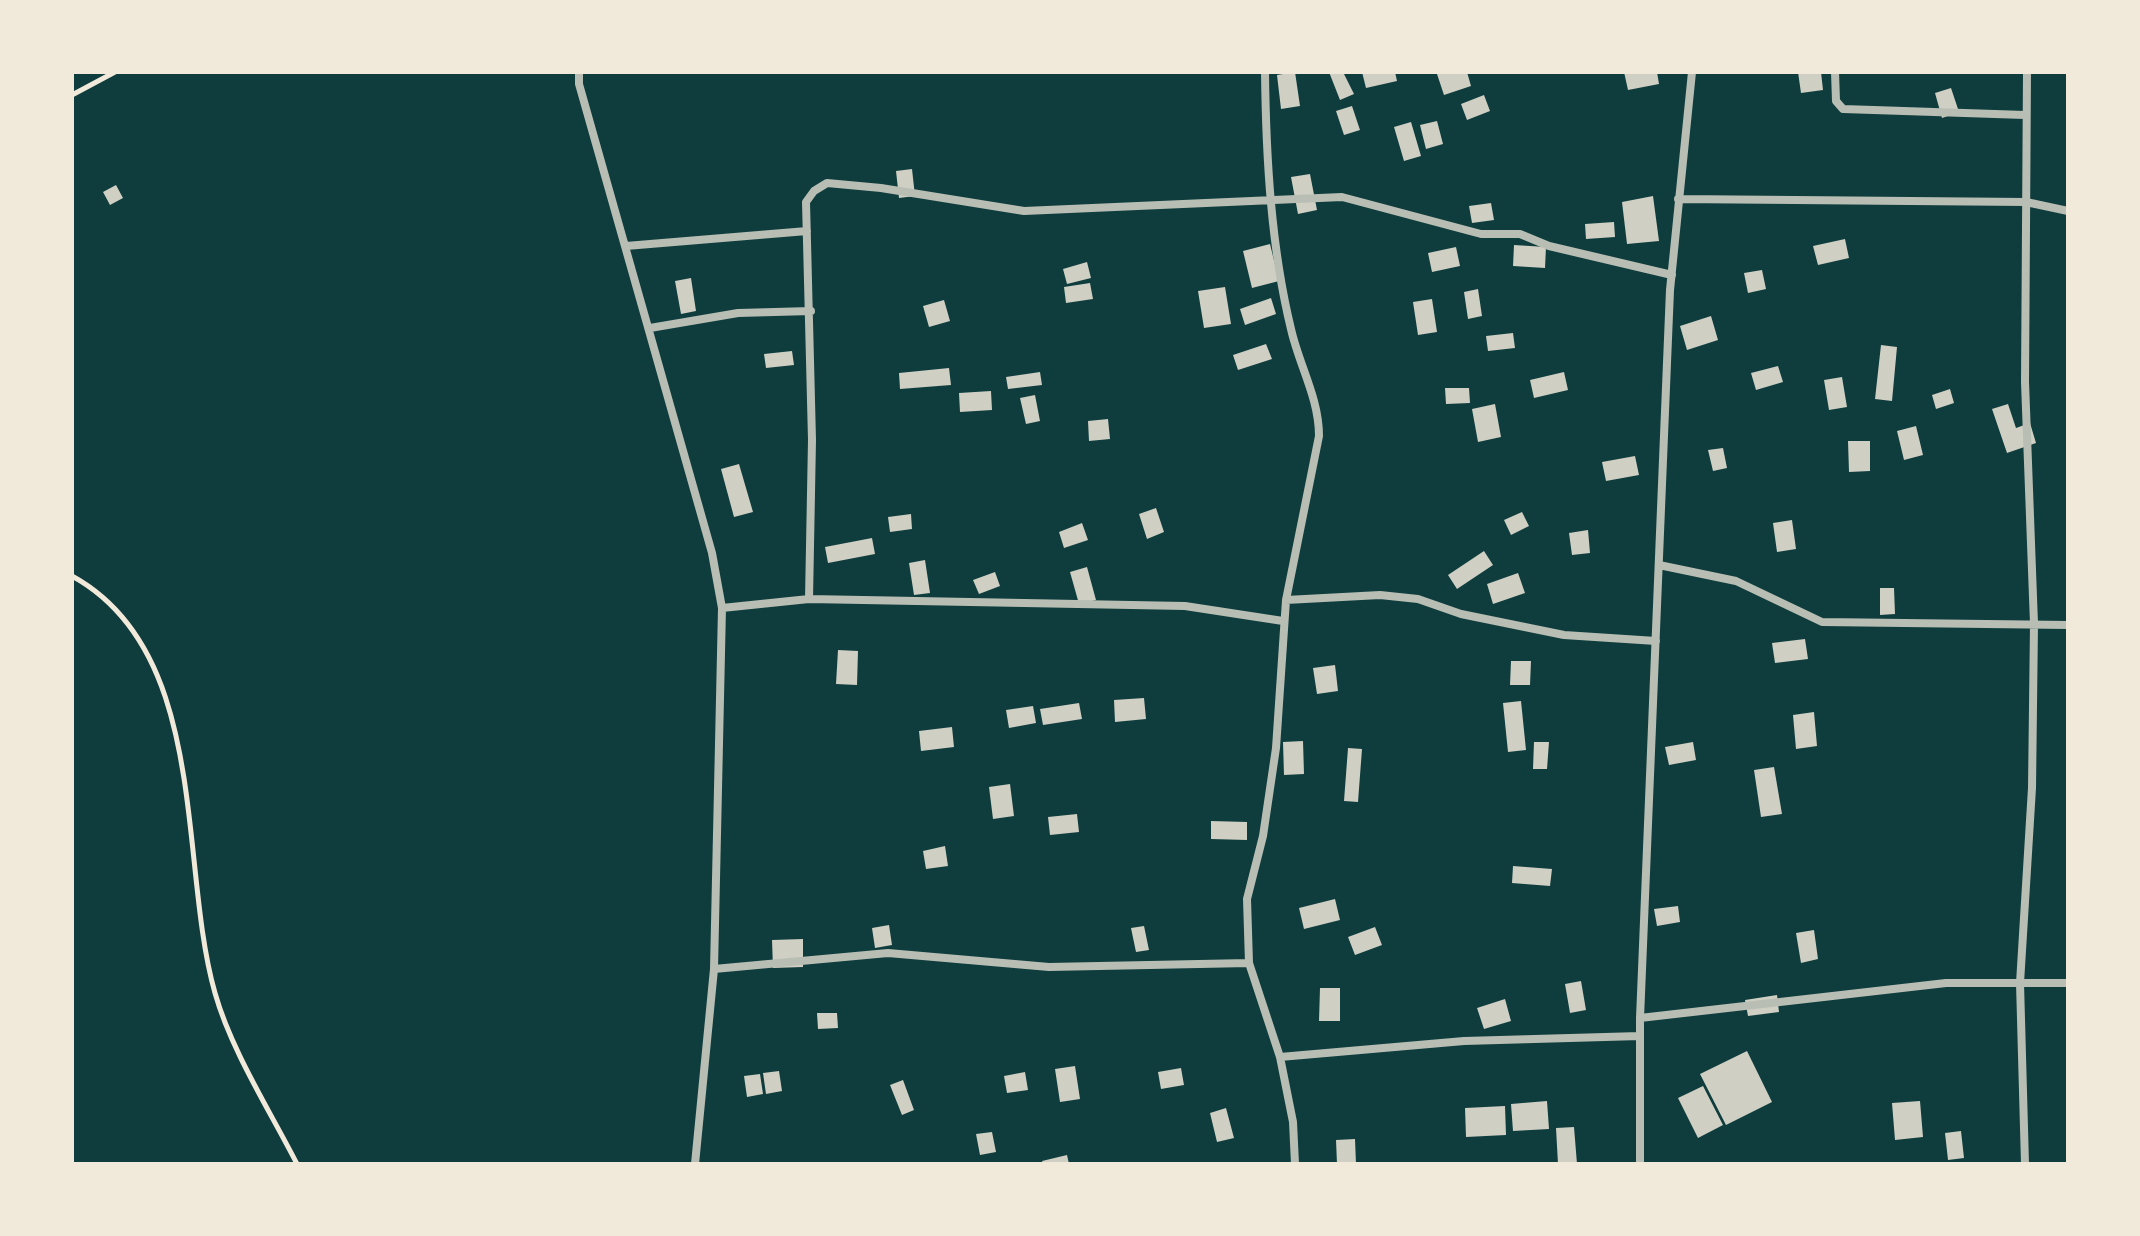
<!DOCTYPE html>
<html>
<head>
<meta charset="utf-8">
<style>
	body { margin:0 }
	#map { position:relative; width:2140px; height:1236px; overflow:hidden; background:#0f3d3e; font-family:Figtree,sans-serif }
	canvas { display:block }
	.frame { position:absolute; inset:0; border:74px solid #f1e9da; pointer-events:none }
</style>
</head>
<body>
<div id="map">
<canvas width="2140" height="1236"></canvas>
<div class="frame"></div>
</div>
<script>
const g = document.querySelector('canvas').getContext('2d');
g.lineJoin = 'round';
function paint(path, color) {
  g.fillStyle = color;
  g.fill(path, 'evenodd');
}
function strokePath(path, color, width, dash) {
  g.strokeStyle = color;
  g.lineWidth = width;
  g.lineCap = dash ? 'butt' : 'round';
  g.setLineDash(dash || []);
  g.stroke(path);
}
paint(new Path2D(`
	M 1295,72 L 1300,106 L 1281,109 L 1277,75 Z
	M 1329,72 L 1343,72 L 1354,94 L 1340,100 Z
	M 1362,72 L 1395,72 L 1397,81 L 1366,88 Z
	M 1444,72 L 1467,72 L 1471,86 L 1444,95 L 1437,74 Z
	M 1624,72 L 1657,72 L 1659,84 L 1628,90 Z
	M 1798,72 L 1821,72 L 1823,90 L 1801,93 Z
	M 1951,88 L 1959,112 L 1942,118 L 1935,93 Z
	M 1484,95 L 1490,111 L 1467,120 L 1461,104 Z
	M 1352,106 L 1360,130 L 1344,135 L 1336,111 Z
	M 1437,121 L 1443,144 L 1426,149 L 1420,125 Z
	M 1411,122 L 1421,156 L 1404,161 L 1394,127 Z
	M 912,169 L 915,196 L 899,198 L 896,171 Z
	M 1310,174 L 1317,210 L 1298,214 L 1291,177 Z
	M 116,185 L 123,198 L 110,205 L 103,192 Z
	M 1653,196 L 1659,241 L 1627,244 L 1622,202 Z
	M 1491,203 L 1494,220 L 1472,223 L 1469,206 Z
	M 1614,222 L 1615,237 L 1586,239 L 1585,224 Z
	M 1845,239 L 1849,258 L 1818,265 L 1813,246 Z
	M 1270,244 L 1279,281 L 1252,288 L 1243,251 Z
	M 1514,245 L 1546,247 L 1545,268 L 1513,266 Z
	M 1456,247 L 1460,266 L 1432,272 L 1428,253 Z
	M 1087,262 L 1091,278 L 1067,284 L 1063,269 Z
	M 1762,270 L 1766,289 L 1748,293 L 1744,273 Z
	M 691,278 L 696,311 L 681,314 L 675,281 Z
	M 1090,283 L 1093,299 L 1066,303 L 1064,287 Z
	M 1225,287 L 1231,324 L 1204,328 L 1198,291 Z
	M 1478,289 L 1482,316 L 1468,319 L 1464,292 Z
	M 1271,298 L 1276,314 L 1245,325 L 1240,309 Z
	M 1432,299 L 1437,332 L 1418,335 L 1413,302 Z
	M 944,300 L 950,321 L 929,327 L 923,306 Z
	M 1711,316 L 1718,340 L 1687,350 L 1680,326 Z
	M 1513,333 L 1515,348 L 1488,351 L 1486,336 Z
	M 1266,344 L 1272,359 L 1238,370 L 1233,355 Z
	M 1881,345 L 1897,347 L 1892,401 L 1875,399 Z
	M 792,351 L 794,365 L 766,368 L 764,354 Z
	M 1778,366 L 1783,382 L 1756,390 L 1751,373 Z
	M 949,368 L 951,385 L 900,389 L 899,373 Z
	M 1040,372 L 1042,385 L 1008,389 L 1006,377 Z
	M 1564,372 L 1568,390 L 1534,398 L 1530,380 Z
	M 1842,377 L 1847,407 L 1829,410 L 1824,380 Z
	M 1445,388 L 1469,388 L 1470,403 L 1446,404 Z
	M 1950,389 L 1954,403 L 1936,409 L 1932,395 Z
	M 991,391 L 992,410 L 960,412 L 959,393 Z
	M 1035,395 L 1040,421 L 1026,424 L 1020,398 Z
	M 1495,404 L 1501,437 L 1478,442 L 1472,409 Z
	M 2008,404 L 2016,428 L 2030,423 L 2036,443 L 2007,453 L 1992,409 Z
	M 1108,419 L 1110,439 L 1089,441 L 1088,421 Z
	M 1916,426 L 1923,455 L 1904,460 L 1897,431 Z
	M 1848,441 L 1870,441 L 1870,471 L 1849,472 Z
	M 1723,448 L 1727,468 L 1713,471 L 1708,450 Z
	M 1635,456 L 1639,475 L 1606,481 L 1602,462 Z
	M 739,464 L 753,512 L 734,517 L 721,469 Z
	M 1156,508 L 1164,532 L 1147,539 L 1139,514 Z
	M 1522,512 L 1529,526 L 1511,535 L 1504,520 Z
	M 911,514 L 912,529 L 890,532 L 888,517 Z
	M 1792,520 L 1796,549 L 1777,552 L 1773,523 Z
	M 1082,523 L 1088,540 L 1064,548 L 1059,532 Z
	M 1588,530 L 1590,553 L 1572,555 L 1569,533 Z
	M 872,538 L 875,554 L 828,563 L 825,547 Z
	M 1484,551 L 1493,565 L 1457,589 L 1448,575 Z
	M 925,560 L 930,593 L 914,595 L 909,563 Z
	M 1087,567 L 1096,600 L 1079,604 L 1070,572 Z
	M 995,572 L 1000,586 L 979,594 L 973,580 Z
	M 1518,573 L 1525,593 L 1493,604 L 1487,584 Z
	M 1880,588 L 1894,588 L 1895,614 L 1880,615 Z
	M 1805,639 L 1808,659 L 1775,663 L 1772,643 Z
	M 838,650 L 858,651 L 857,685 L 836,684 Z
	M 1511,661 L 1531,661 L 1530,685 L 1510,685 Z
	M 1335,665 L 1338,691 L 1317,694 L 1313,668 Z
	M 1144,698 L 1146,719 L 1115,722 L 1114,700 Z
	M 1521,701 L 1526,750 L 1508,752 L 1503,703 Z
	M 1079,703 L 1082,719 L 1043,725 L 1040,709 Z
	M 1033,706 L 1036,723 L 1009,728 L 1006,710 Z
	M 1814,712 L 1817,746 L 1796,749 L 1793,715 Z
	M 952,727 L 954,747 L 921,751 L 919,731 Z
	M 1303,741 L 1304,774 L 1284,775 L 1283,742 Z
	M 1534,742 L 1549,742 L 1547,769 L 1533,769 Z
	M 1693,742 L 1696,760 L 1669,765 L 1665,747 Z
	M 1348,748 L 1362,749 L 1358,802 L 1344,801 Z
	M 1774,767 L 1782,814 L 1761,817 L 1754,770 Z
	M 1010,784 L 1014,816 L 993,819 L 989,787 Z
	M 1077,814 L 1079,832 L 1050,835 L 1048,817 Z
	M 1211,821 L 1247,822 L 1247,840 L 1211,839 Z
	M 945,846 L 948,866 L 926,869 L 923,851 Z
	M 1513,866 L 1552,869 L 1550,886 L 1512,883 Z
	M 1335,899 L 1340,920 L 1304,929 L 1299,908 Z
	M 1678,906 L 1680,922 L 1657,926 L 1654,909 Z
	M 889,925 L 892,945 L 875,948 L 872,928 Z
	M 1144,926 L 1149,950 L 1136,952 L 1131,928 Z
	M 1375,927 L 1382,945 L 1355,955 L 1348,937 Z
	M 1814,930 L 1818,959 L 1801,963 L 1796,933 Z
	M 803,939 L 803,967 L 773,968 L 772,940 Z
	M 1581,981 L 1586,1010 L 1570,1013 L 1565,984 Z
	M 1320,988 L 1340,988 L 1340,1021 L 1319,1021 Z
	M 1777,995 L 1779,1012 L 1748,1016 L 1745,1000 Z
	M 1505,999 L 1511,1021 L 1484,1029 L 1477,1008 Z
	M 817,1013 L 837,1013 L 838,1028 L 818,1029 Z
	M 1747,1051 L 1772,1102 L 1726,1125 L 1700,1074 Z
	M 1075,1066 L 1080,1099 L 1060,1102 L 1055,1069 Z
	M 1181,1068 L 1184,1085 L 1161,1089 L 1158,1072 Z
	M 779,1071 L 782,1091 L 766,1094 L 763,1073 Z
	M 1025,1072 L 1028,1090 L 1007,1093 L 1004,1076 Z
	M 760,1074 L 763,1094 L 747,1097 L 744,1076 Z
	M 903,1080 L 914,1110 L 902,1115 L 890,1085 Z
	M 1703,1086 L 1723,1125 L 1698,1138 L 1678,1098 Z
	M 1547,1101 L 1549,1129 L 1513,1131 L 1511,1104 Z
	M 1920,1101 L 1923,1137 L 1895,1140 L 1892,1103 Z
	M 1505,1106 L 1506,1135 L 1466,1137 L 1465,1108 Z
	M 1226,1108 L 1234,1138 L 1217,1142 L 1210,1113 Z
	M 1574,1127 L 1577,1164 L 1558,1164 L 1556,1128 Z
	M 1961,1131 L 1964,1158 L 1948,1160 L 1945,1133 Z
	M 992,1132 L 996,1152 L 980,1155 L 976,1134 Z
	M 1355,1139 L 1356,1164 L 1337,1164 L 1336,1140 Z
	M 1067,1155 L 1069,1164 L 1043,1164 L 1042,1161 Z`), '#cfcfc3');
strokePath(new Path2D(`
	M 72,95 L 115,72
	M 72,576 C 211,652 178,864 215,993 C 231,1050 270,1111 297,1164`), '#f1e9da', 5);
strokePath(new Path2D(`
	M 579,72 L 579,84 L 712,553 L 722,608 L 714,969 L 695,1164
	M 1265,72 C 1266,157 1271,247 1291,329 C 1299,365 1319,398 1319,436 L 1286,600 L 1276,748 L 1263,836 L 1247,899 L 1249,963 L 1280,1057 L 1293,1122 L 1295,1164
	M 1835,72 L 1836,101 L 1843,109 L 2025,115
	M 1678,199 L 2026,202 L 2068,211
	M 626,246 L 807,231
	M 650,328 L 738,313 L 811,311
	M 1659,565 L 1736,581 L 1822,622 L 2068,625
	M 809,599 L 812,440 L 806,202 L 814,191 L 827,183 L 881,188 L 1024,211 L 1342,197 L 1481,234 L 1520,234 L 1549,246 L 1672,275
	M 1286,600 L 1380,595 L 1418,599 L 1461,614 L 1564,635 L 1656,641
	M 722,608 L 809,599 L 1185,606 L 1283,621
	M 714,969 L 888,953 L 1049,967 L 1249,963
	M 1640,1018 L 1946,983 L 2068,983
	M 1280,1057 L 1464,1041 L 1640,1036
	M 1640,1164 L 1640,1018 L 1670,290 L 1692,72
	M 2025,1164 L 2020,983 L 2032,788 L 2034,624 L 2025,382 L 2027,72`), '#b8beb3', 8);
</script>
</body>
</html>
